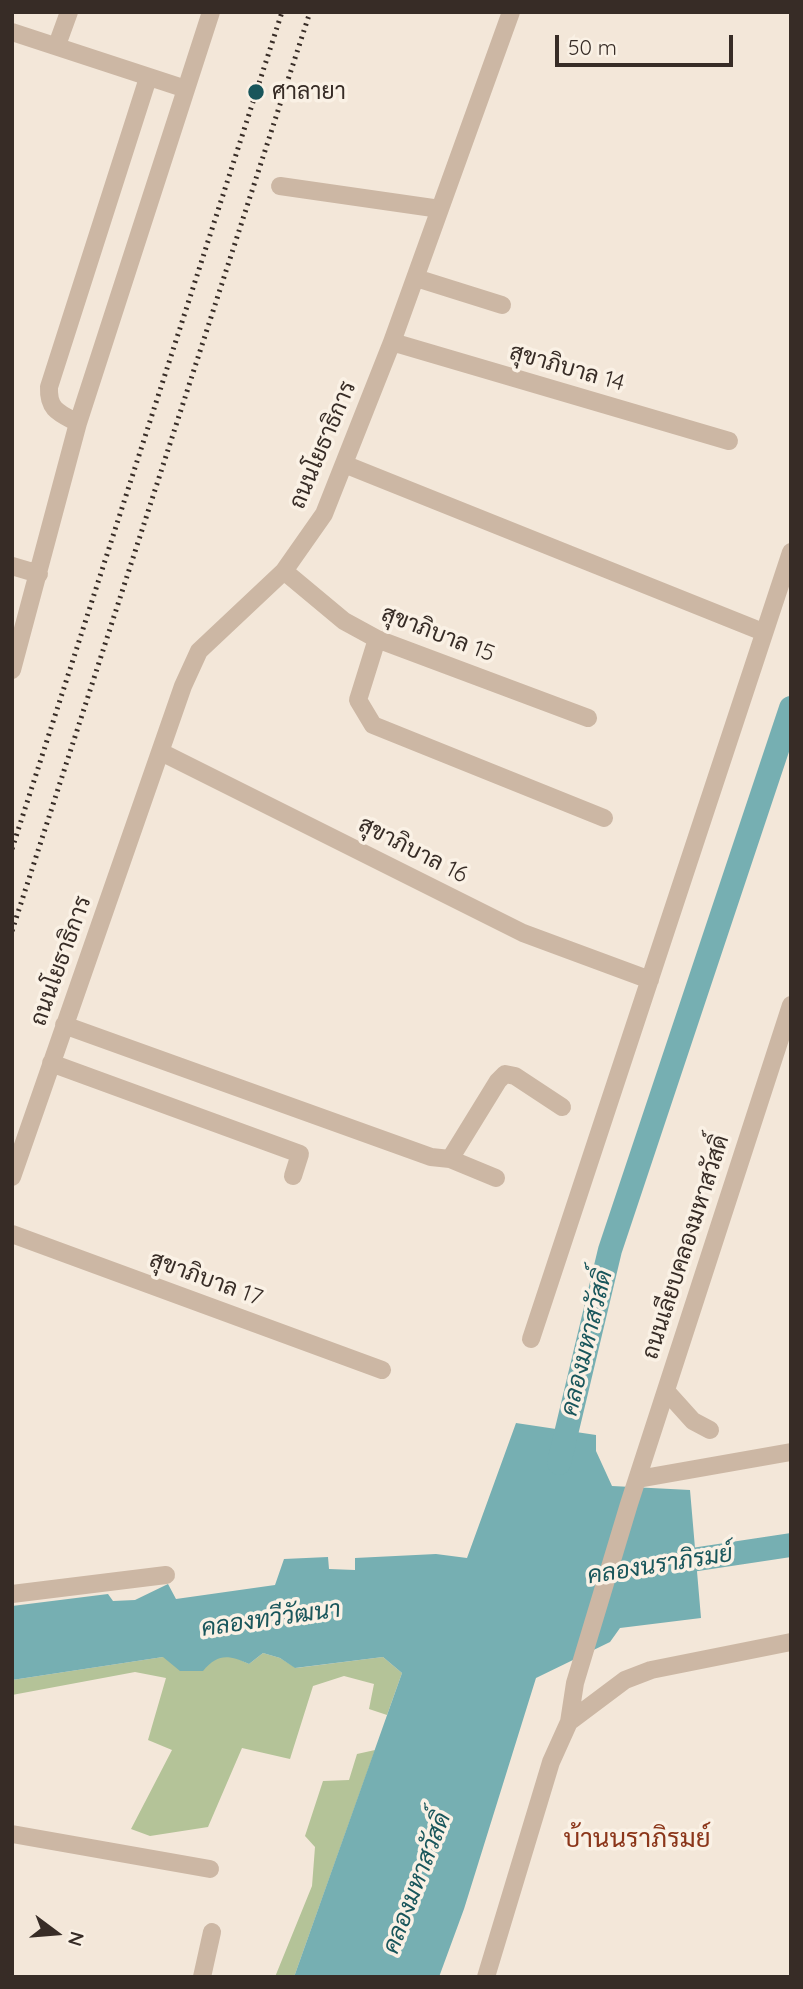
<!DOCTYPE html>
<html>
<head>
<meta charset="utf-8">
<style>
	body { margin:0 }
	#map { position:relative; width:803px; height:1989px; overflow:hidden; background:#f3e7d9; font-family:Quicksand,sans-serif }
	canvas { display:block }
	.frame { position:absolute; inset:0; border:14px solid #372c26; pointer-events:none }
	.north { position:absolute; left:21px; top:1898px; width:70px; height:70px; -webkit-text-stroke:5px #faf1e5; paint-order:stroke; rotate:106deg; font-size:19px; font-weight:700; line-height:28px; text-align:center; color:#372c26 }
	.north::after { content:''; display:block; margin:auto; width:24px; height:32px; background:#372c26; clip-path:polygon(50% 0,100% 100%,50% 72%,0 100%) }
	.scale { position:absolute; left:555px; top:35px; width:178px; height:32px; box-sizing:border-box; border:4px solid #372c26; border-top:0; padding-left:9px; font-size:21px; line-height:24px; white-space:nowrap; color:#372c26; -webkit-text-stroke:5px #faf1e5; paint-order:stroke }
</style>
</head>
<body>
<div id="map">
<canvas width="803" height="1989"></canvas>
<div class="frame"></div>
<div class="north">N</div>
<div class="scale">50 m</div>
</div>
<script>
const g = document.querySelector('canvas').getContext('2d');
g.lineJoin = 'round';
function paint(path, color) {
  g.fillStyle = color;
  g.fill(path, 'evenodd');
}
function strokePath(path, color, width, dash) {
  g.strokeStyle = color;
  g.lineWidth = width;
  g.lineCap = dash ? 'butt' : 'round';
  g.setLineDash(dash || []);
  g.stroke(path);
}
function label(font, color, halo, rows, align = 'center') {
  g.font = font + ' Quicksand,Sarabun,sans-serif';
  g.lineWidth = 7;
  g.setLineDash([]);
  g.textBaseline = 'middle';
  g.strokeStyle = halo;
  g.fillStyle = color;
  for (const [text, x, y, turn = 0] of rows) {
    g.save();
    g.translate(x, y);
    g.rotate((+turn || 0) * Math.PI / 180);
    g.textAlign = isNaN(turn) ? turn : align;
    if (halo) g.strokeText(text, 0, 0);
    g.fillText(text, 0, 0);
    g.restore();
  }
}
paint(new Path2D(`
	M 263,1653 L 280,1658 L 296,1668 L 383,1657 L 402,1673 L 387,1715 L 369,1709 L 374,1684 L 344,1676 L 313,1686 L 290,1759 L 242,1748 L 208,1827 L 150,1836 L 131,1829 L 172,1750 L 148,1740 L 166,1678 L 135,1672 L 12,1695 L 12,1680 L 163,1657 L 213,1659 L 230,1655 L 249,1664 Z
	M 375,1750 L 294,1977 L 275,1977 L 312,1886 L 315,1847 L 305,1836 L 323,1781 L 349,1780 L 357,1754 Z`), '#b4c398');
paint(new Path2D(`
	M 516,1423 L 596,1435 L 596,1451 L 612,1486 L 690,1490 L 701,1618 L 620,1628 L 610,1642 L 536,1678 L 464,1909 L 439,1977 L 294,1977 L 402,1673 L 383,1657 L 295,1668 L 280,1658 L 263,1653 L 249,1664 C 229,1655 218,1653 203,1671 L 180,1671 L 163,1657 L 12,1680 L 12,1606 L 108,1594 L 113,1601 L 135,1600 L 168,1584 L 176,1599 L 275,1585 L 284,1559 L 328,1557 L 329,1569 L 355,1570 L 355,1558 L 436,1554 L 467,1558 Z`), '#76afb2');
strokePath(new Path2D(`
	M 559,1463 L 610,1250 L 791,708
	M 665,1564 L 791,1545`), '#76afb2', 24);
strokePath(new Path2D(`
	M 12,32 L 186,89
	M 57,45 L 69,12
	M 280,186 L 440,209
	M 416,278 L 502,305
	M 392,342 L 729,441
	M 78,423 C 59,413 48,410 49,387 L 148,78
	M 344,464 L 763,632
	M 12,566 L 39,574
	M 284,571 L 344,621 L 377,639 L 588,718
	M 377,639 L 358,700 L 373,725 L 604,818
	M 12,670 L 78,423 L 211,12
	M 161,752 L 523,933 L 650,980
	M 64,1025 L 431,1157 L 450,1159 L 498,1081 L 505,1074 L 515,1076 L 562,1107
	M 51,1063 L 300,1154 L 293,1176
	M 450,1159 L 496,1178
	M 12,1177 L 183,686 L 199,651 L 284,571 L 324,514 L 392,342 L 511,12
	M 12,1234 L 382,1370
	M 531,1339 L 791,552
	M 666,1391 L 693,1421 L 710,1430
	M 638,1479 L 791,1452
	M 12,1594 L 166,1575
	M 569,1722 L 625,1680 L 651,1670 L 791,1642
	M 12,1834 L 210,1869
	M 202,1977 L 212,1932
	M 486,1977 L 551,1762 L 569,1722 L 575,1683 L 629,1504 L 791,1005`), '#ccb7a4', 18);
strokePath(new Path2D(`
	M 12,849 L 282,12
	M 12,931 L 310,12`), '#372c26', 5, [2, 5]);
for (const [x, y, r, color] of [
	[256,92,9,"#19565b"]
]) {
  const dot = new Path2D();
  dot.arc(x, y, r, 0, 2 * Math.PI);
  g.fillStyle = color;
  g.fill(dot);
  strokePath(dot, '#faf1e5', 2.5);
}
label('23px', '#372c26', '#faf1e5', [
	["ศาลายา",272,92]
], 'left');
label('23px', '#372c26', '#faf1e5', [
	["สุขาภิบาล 14",567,368,16],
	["ถนนโยธาธิการ",323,445,-67],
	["สุขาภิบาล 15",438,634,21],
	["สุขาภิบาล 16",413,850,27],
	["ถนนโยธาธิการ",61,961,-70],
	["ถนนเลียบคลองมหาสวัสดิ์",686,1247,-72],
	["สุขาภิบาล 17",206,1279,20]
]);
label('italic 24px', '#19565b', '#faf1e5', [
	["คลองมหาสวัสดิ์",587,1343,-76],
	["คลองนราภิรมย์",660,1565,-9],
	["คลองทวีวัฒนา",271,1619,-8],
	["คลองมหาสวัสดิ์",417,1883,-69]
]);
label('26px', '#8b361a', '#faf1e5', [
	["บ้านนราภิรมย์",637,1839]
]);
</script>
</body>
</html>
